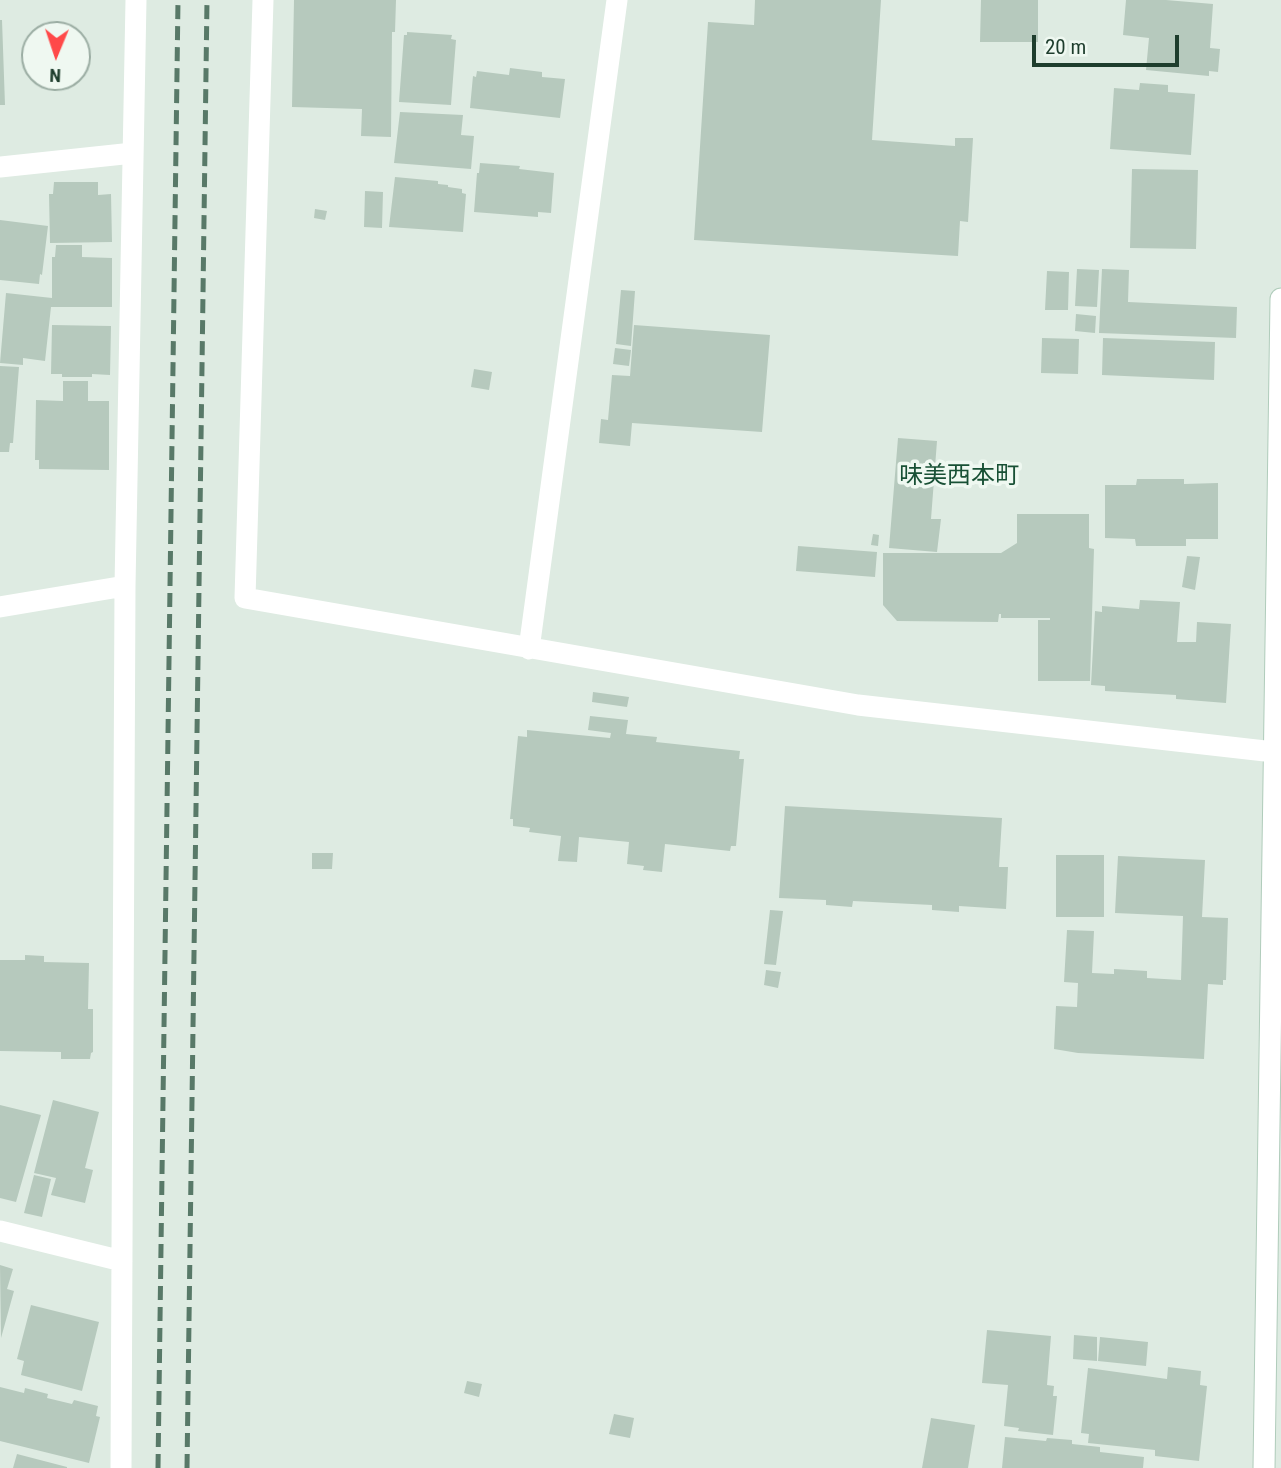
<!DOCTYPE html>
<html>
<head>
<meta charset="utf-8">
<style>
	body { margin:0 }
	#map { position:relative; width:1281px; height:1468px; overflow:hidden; background:#deebe2; font-family:"Roboto Condensed",sans-serif }
	canvas { display:block }
	.north { position:absolute; left:21px; top:21px; width:70px; height:70px; box-sizing:border-box; background:#eff8f1; border:2px solid #9bada3; border-radius:50%; rotate:182deg; font-size:19px; font-weight:700; line-height:28px; text-align:center; color:#1e3d2d }
	.north::after { content:''; display:block; margin:auto; width:24px; height:32px; background:#ff4949; clip-path:polygon(50% 0,100% 100%,50% 72%,0 100%) }
	.scale { position:absolute; left:1032px; top:35px; width:147px; height:32px; box-sizing:border-box; border:4px solid #1e3d2d; border-top:0; padding-left:9px; font-size:21px; line-height:24px; white-space:nowrap; color:#1e3d2d; -webkit-text-stroke:5px #eff8f1; paint-order:stroke }
</style>
</head>
<body>
<div id="map">
<canvas width="1281" height="1468"></canvas>
<div class="north">N</div>
<div class="scale">20 m</div>
</div>
<script>
const g = document.querySelector('canvas').getContext('2d');
g.lineJoin = 'round';
function paint(path, color) {
  g.fillStyle = color;
  g.fill(path, 'evenodd');
}
function strokePath(path, color, width, dash) {
  g.strokeStyle = color;
  g.lineWidth = width;
  g.lineCap = dash ? 'butt' : 'round';
  g.setLineDash(dash || []);
  g.stroke(path);
}
function label(font, color, halo, rows, align = 'center') {
  g.font = font + ' "Roboto Condensed","Noto Sans JP",sans-serif';
  g.lineWidth = 7;
  g.setLineDash([]);
  g.textBaseline = 'middle';
  g.strokeStyle = halo;
  g.fillStyle = color;
  for (const [text, x, y, turn = 0] of rows) {
    g.save();
    g.translate(x, y);
    g.rotate((+turn || 0) * Math.PI / 180);
    g.textAlign = isNaN(turn) ? turn : align;
    if (halo) g.strokeText(text, 0, 0);
    g.fillText(text, 0, 0);
    g.restore();
  }
}
paint(new Path2D(`
	M 294,0 L 396,0 L 395,32 L 392,32 L 391,137 L 361,136 L 362,109 L 292,107 Z
	M 755,0 L 881,0 L 872,140 L 955,146 L 955,138 L 973,138 L 968,222 L 960,221 L 958,256 L 694,240 L 708,22 L 754,25 Z
	M 981,0 L 1038,0 L 1038,42 L 980,42 Z
	M 1126,0 L 1166,0 L 1213,4 L 1210,48 L 1220,49 L 1218,72 L 1209,71 L 1209,76 L 1146,70 L 1149,38 L 1123,35 Z
	M 0,20 L 2,20 L 5,105 L 0,105 Z
	M 407,32 L 452,35 L 451,39 L 456,40 L 451,105 L 399,102 L 404,35 L 407,35 Z
	M 510,68 L 542,72 L 542,77 L 565,79 L 560,118 L 470,108 L 473,76 L 476,77 L 477,71 L 509,75 Z
	M 1140,83 L 1168,85 L 1168,92 L 1195,94 L 1191,155 L 1110,149 L 1114,88 L 1139,90 Z
	M 400,112 L 463,115 L 461,135 L 474,136 L 471,169 L 394,163 Z
	M 480,163 L 520,166 L 519,169 L 554,173 L 551,213 L 538,212 L 538,217 L 474,212 L 477,173 L 479,173 Z
	M 1132,169 L 1198,170 L 1196,249 L 1130,248 Z
	M 395,177 L 438,181 L 438,184 L 448,185 L 448,187 L 462,189 L 462,193 L 466,194 L 463,232 L 389,227 Z
	M 54,182 L 98,182 L 98,195 L 111,194 L 112,242 L 50,243 L 49,194 L 53,194 Z
	M 365,191 L 383,192 L 382,228 L 364,227 Z
	M 315,209 L 327,211 L 325,220 L 314,218 Z
	M 0,220 L 48,226 L 42,275 L 40,274 L 39,284 L 0,280 Z
	M 56,245 L 82,245 L 82,257 L 112,258 L 112,307 L 51,307 L 45,361 L 23,358 L 23,365 L 0,363 L 6,293 L 52,298 L 52,257 L 55,257 Z
	M 1077,269 L 1099,270 L 1097,307 L 1075,306 Z
	M 1102,269 L 1129,270 L 1128,302 L 1237,307 L 1236,338 L 1099,333 Z
	M 1047,271 L 1069,272 L 1068,310 L 1045,310 Z
	M 621,290 L 635,291 L 631,346 L 616,344 Z
	M 1076,314 L 1096,316 L 1095,333 L 1075,331 Z
	M 52,325 L 111,326 L 110,375 L 92,374 L 92,377 L 62,377 L 62,374 L 51,374 Z
	M 634,325 L 770,335 L 762,432 L 632,423 L 630,446 L 599,443 L 601,419 L 608,420 L 612,375 L 630,376 Z
	M 1042,338 L 1079,339 L 1078,374 L 1041,373 Z
	M 1103,338 L 1215,342 L 1214,380 L 1102,375 Z
	M 615,348 L 631,350 L 629,366 L 613,364 Z
	M 0,366 L 19,367 L 13,443 L 10,443 L 9,452 L 0,452 Z
	M 474,369 L 492,372 L 489,390 L 471,387 Z
	M 63,381 L 88,381 L 88,401 L 109,401 L 109,470 L 39,469 L 39,460 L 35,460 L 36,400 L 63,401 Z
	M 898,438 L 937,441 L 931,519 L 941,519 L 937,552 L 889,548 Z
	M 1137,479 L 1184,479 L 1184,484 L 1218,483 L 1218,539 L 1186,539 L 1186,546 L 1136,546 L 1135,539 L 1105,538 L 1105,485 L 1136,485 Z
	M 1017,514 L 1089,514 L 1089,548 L 1094,549 L 1090,681 L 1038,681 L 1038,620 L 1050,620 L 1050,618 L 1001,618 L 1001,614 L 999,614 L 998,622 L 897,621 L 883,605 L 883,553 L 1001,553 L 1017,543 Z
	M 873,534 L 879,535 L 878,546 L 871,545 Z
	M 798,546 L 877,552 L 875,577 L 796,571 Z
	M 1187,556 L 1200,557 L 1195,590 L 1182,587 Z
	M 1140,600 L 1180,602 L 1177,642 L 1196,642 L 1197,622 L 1231,624 L 1226,703 L 1176,699 L 1176,695 L 1105,691 L 1105,686 L 1091,685 L 1095,611 L 1102,612 L 1102,606 L 1139,609 Z
	M 593,692 L 629,697 L 627,707 L 592,702 Z
	M 590,716 L 628,720 L 626,734 L 657,737 L 656,742 L 740,751 L 739,759 L 744,759 L 736,846 L 731,846 L 730,851 L 665,844 L 662,872 L 643,870 L 644,866 L 627,864 L 629,842 L 579,837 L 577,862 L 558,861 L 561,836 L 529,832 L 530,828 L 513,826 L 513,819 L 510,819 L 518,736 L 527,737 L 527,730 L 610,738 L 611,733 L 588,730 Z
	M 785,806 L 1002,818 L 999,867 L 1008,867 L 1006,909 L 959,906 L 959,912 L 932,910 L 932,905 L 853,901 L 852,907 L 826,905 L 826,900 L 779,898 Z
	M 312,853 L 333,853 L 332,869 L 312,869 Z
	M 1056,855 L 1104,855 L 1104,917 L 1056,917 Z
	M 1118,856 L 1205,860 L 1202,917 L 1228,918 L 1226,980 L 1223,980 L 1223,985 L 1208,984 L 1204,1059 L 1078,1053 L 1054,1049 L 1056,1006 L 1077,1007 L 1078,983 L 1064,982 L 1067,930 L 1094,931 L 1092,973 L 1114,974 L 1114,969 L 1147,971 L 1147,978 L 1181,980 L 1183,916 L 1115,913 Z
	M 770,910 L 783,911 L 776,965 L 764,964 Z
	M 25,955 L 44,956 L 44,962 L 89,963 L 88,1009 L 93,1009 L 93,1052 L 91,1053 L 90,1059 L 61,1059 L 61,1052 L 0,1051 L 0,960 L 25,960 Z
	M 766,970 L 781,972 L 778,988 L 764,985 Z
	M 53,1100 L 99,1112 L 85,1168 L 93,1170 L 85,1203 L 51,1195 L 56,1178 L 34,1173 Z
	M 0,1105 L 41,1115 L 16,1202 L 0,1198 Z
	M 34,1175 L 51,1179 L 42,1217 L 24,1213 Z
	M 0,1265 L 13,1269 L 7,1289 L 14,1291 L 1,1338 Z
	M 31,1305 L 99,1322 L 82,1391 L 21,1375 L 24,1361 L 17,1359 Z
	M 987,1330 L 1051,1336 L 1047,1385 L 1054,1386 L 1053,1396 L 1057,1396 L 1053,1435 L 1018,1431 L 1019,1428 L 1004,1426 L 1008,1385 L 982,1383 Z
	M 1074,1335 L 1097,1337 L 1097,1361 L 1073,1359 Z
	M 1100,1337 L 1148,1342 L 1146,1366 L 1098,1361 Z
	M 1168,1367 L 1201,1371 L 1200,1385 L 1207,1386 L 1199,1461 L 1155,1456 L 1155,1450 L 1088,1443 L 1089,1434 L 1081,1433 L 1088,1368 L 1167,1379 Z
	M 467,1381 L 482,1384 L 479,1397 L 464,1393 Z
	M 0,1387 L 24,1393 L 25,1388 L 48,1394 L 47,1398 L 72,1404 L 74,1400 L 98,1406 L 96,1416 L 100,1417 L 89,1463 L 0,1441 Z
	M 614,1414 L 634,1418 L 630,1438 L 609,1434 Z
	M 931,1418 L 975,1425 L 968,1468 L 922,1468 Z
	M 1005,1437 L 1046,1441 L 1047,1438 L 1072,1440 L 1072,1444 L 1100,1447 L 1100,1452 L 1144,1457 L 1143,1468 L 1002,1468 Z
	M 17,1454 L 67,1467 L 67,1468 L 13,1468 Z`), '#b6c9bd');
const secondary = new Path2D(`
	M 1264,1468 L 1281,299`);
strokePath(secondary, '#b0ccbb', 23);
strokePath(new Path2D(`
	M 263,0 L 245,598 L 858,705 L 1274,752
	M 0,167 L 133,153
	M 0,607 L 125,586
	M 529,649 L 617,0
	M 0,1231 L 122,1261
	M 121,1468 L 125,586 L 136,0`), '#fff', 21);
strokePath(secondary, '#fff', 21);
strokePath(new Path2D(`
	M 158,1468 L 178,0
	M 187,1468 L 207,0`), '#587968', 5, [14, 7]);
label('24px', '#185035', '#eff8f1', [
	["味美西本町",959,477]
]);
</script>
</body>
</html>
